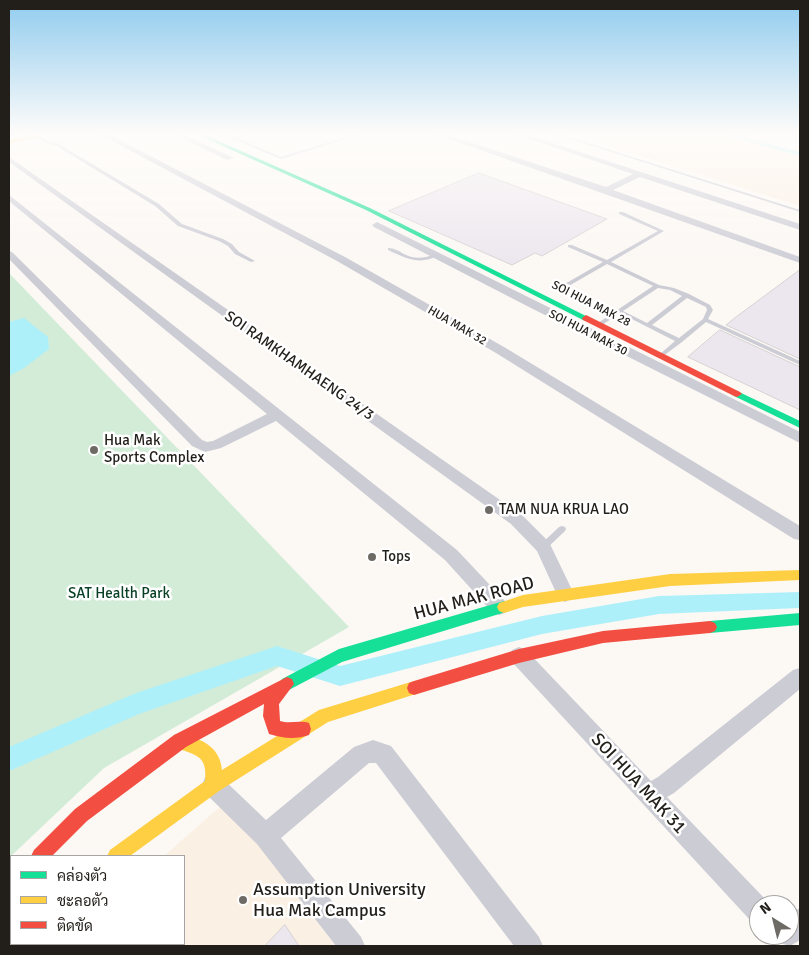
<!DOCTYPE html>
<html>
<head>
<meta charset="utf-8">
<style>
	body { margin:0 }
	#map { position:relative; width:809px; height:955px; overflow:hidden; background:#fcf8f4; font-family:Signika,Sarabun,sans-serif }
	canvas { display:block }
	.frame { position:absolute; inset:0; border:10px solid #221e19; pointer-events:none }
	.legend { position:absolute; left:10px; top:855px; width:175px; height:90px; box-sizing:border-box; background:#fff; border:1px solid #a7a5a3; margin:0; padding:6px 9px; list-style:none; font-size:15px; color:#221e19 }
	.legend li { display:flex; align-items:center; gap:10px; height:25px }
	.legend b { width:25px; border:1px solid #a7a5a3 }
	.north { position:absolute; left:749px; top:895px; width:50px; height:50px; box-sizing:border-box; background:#fff; border:1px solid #a7a5a3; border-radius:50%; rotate:324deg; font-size:14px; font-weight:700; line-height:20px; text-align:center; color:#221e19 }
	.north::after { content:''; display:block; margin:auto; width:18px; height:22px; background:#6e6a66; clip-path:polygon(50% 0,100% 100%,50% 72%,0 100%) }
</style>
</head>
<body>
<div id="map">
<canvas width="809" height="955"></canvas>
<div class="frame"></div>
<ul class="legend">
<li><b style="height:6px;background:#16e098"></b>คล่องตัว</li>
<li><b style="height:6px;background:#ffcf43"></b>ชะลอตัว</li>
<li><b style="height:6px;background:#f24e42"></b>ติดขัด</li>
</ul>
<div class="north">N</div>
</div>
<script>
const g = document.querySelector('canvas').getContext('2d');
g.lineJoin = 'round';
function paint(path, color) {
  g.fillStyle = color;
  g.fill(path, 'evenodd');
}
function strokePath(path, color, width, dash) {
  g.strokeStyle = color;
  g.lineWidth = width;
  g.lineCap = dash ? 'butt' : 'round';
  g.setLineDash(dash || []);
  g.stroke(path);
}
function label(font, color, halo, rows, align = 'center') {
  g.font = font + ' Signika,sans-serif';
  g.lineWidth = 5;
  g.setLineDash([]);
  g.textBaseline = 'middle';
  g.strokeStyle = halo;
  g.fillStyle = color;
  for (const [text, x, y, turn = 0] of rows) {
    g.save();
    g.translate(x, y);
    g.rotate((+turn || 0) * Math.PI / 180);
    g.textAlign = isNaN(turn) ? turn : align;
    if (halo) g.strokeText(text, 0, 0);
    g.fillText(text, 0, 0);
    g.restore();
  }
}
paint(new Path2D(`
	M 574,135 L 720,135 L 800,156 L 800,206 Z
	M 229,799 L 335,946 L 65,946 L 68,944 L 184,944 L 184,856 L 164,856 Z`), '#fbf0e4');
paint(new Path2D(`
	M 9,273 L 349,627 L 104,768 L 9,858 Z`), '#d2ecd8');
paint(new Path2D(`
	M 24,318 L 48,337 L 49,349 L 24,368 L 9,376 L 9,322 Z`), '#aef0fa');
paint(new Path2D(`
	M 722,135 L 734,135 L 800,152 L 800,156 Z
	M 800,592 L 800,608 L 659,614 L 542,634 L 340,686 L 277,666 L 139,714 L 9,771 L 9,747 L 136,693 L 277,646 L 340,666 L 542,616 L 659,596 Z`), '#aef0fa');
const building = new Path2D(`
	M 479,173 L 607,219 L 542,256 L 535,253 L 512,265 L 389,211 Z
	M 800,270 L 800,359 L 726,325 L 736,317 Z
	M 720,330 L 800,367 L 800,410 L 688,357 Z
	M 285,925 L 299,946 L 265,946 Z`);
paint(building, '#ece6ee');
strokePath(building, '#d4d2d2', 1);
paint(new Path2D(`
	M 37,135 L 50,142 L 57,143 L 159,204 L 182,224 L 223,239 L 232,244 L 239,252 L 255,261 L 251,262 L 235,254 L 228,246 L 219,241 L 178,226 L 155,206 L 55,145 L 48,144 L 36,137 Z
	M 223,135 L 227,135 L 233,137 L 247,135 L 246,136 L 237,138 L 281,157 L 353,135 L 358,135 L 281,159 Z
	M 558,135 L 563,135 L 800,210 L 800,212 Z
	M 730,135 L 749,135 L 742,138 Z
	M 619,212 L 623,212 L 664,231 L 611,262 L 659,285 L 674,288 L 689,294 L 710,305 L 713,310 L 708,319 L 800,361 L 800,365 L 706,322 L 682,342 L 662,357 L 659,355 L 660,354 L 675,341 L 620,313 L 602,325 L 598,325 L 598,323 L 653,286 L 607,264 L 560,291 L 556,291 L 556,289 L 603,262 L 568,247 L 568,245 L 572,245 L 607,260 L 658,231 L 619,214 ZM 658,288 L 670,290 L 682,296 L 647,323 L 623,311 ZM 687,298 L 706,307 L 707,310 L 703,319 L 679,338 L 652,325 Z
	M 388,248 C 394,248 399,251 404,254 C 416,260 424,258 436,254 L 438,255 C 421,266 405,258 388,250 Z
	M 562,526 L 565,527 L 566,529 L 565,531 L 546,549 L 543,550 L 540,549 L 539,547 L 540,545 L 559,527 Z`), '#ccccd5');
paint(new Path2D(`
	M 101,135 L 110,135 L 345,257 L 504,347 L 800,526 L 800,540 L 794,539 L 496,353 L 337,261 Z
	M 175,135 L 184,135 L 234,158 L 227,160 Z
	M 438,135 L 448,135 L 606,187 L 633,174 L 518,135 L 528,135 L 800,224 L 800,230 L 640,177 L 613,190 L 800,257 L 800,263 Z
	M 790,135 L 800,135 L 800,138 L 792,136 Z
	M 9,157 L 523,516 L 549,542 L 574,594 L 571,599 L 565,602 L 559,599 L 537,551 L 511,524 L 9,162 Z
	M 9,195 L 457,550 L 505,601 L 508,607 L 505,613 L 499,615 L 493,613 L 445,560 L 276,421 L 221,448 L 205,452 L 192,446 L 9,259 L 9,251 L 12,252 L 202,440 L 207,442 L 213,441 L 267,414 L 9,201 Z
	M 377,222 L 800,432 L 800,443 L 529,307 L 374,227 L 372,225 Z
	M 519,647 L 526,650 L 651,781 L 658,777 L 793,670 L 800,668 L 800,689 L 674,793 L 667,797 L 768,902 L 769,905 L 759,905 L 759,924 L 750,920 L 512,662 L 509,656 L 512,650 Z
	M 373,740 L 391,746 L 539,937 L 543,946 L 514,946 L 376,763 L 369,763 L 281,838 L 361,937 L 365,946 L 336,946 L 257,844 L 205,793 L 202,785 L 205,777 L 213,774 L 221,777 L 266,820 L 354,747 Z
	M 800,908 L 800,940 L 790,946 L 780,943 L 777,935 L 789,935 L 789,914 Z`), '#ccccd5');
paint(new Path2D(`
	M 198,135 L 205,135 L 370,208 L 590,318 L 586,321 L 583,320 L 366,210 Z
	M 737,391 L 800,421 L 800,428 L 734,396 L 732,394 Z
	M 504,601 L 509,603 L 511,607 L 509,611 L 342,662 L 287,691 L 282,689 L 280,684 L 282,679 L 339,649 Z
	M 800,613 L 800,625 L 710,633 L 705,631 L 703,627 L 705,623 L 710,621 Z
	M 17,944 L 39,944 L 38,946 L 16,946 Z`), '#16e098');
paint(new Path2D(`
	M 36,135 L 45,135 L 9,144 L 9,140 Z
	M 800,570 L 800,580 L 670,586 L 523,607 L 504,613 L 499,611 L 497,607 L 499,603 L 523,595 L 670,574 Z
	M 414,681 L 419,683 L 421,688 L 419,693 L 328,722 L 219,791 L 130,856 L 107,856 L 110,850 L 205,781 C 208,754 194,755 174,747 L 172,741 L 174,735 L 180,733 C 201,739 220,746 222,770 L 319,710 Z
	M 11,876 L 11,896 L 9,897 L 9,877 Z`), '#ffcf43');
paint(new Path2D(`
	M 586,315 L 740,392 L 742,394 L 737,397 L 734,396 L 583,320 L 582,318 Z
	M 710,621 L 715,623 L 717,627 L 715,631 L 710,633 L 603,643 L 519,663 L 414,695 L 409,693 L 407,688 L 409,683 L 414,681 L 519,649 L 603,631 Z
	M 287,677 L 292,679 L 294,684 L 279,704 L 280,721 C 289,724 299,720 309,723 L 311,729 L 309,735 C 296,740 281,738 269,734 L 263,716 L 264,704 L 186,747 L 87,821 L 52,856 L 31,856 L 34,850 L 75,809 L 174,735 Z`), '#f24e42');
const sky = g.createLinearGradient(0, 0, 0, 268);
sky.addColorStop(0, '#91ccef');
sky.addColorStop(0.5, '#fefcfa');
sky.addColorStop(1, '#fefcfa00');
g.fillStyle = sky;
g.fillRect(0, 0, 809, 268);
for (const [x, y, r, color] of [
	[94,450,5,"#6e6a66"],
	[489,510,5,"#6e6a66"],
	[372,557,5,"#6e6a66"],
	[243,900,5,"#6e6a66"]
]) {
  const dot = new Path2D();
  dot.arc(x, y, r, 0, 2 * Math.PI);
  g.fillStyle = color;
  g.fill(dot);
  strokePath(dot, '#fff', 2);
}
label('12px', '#221e19', '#fff', [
	["SOI HUA MAK 28",591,304,27],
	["HUA MAK 32",457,326,30],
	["SOI HUA MAK 30",588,333,27]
]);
label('15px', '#221e19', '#fff', [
	["SOI RAMKHAMHAENG 24/3",299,366,35]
]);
label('15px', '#221e19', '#fff', [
	["Hua Mak",104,441],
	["Sports Complex",104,458],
	["TAM NUA KRUA LAO",499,510],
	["Tops",382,557]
], 'left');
label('15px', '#0a4126', '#fff', [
	["SAT Health Park",119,594]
]);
label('18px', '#221e19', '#fff', [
	["HUA MAK ROAD",474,599,-15],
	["SOI HUA MAK 31",638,784,47]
]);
label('18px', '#221e19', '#fff', [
	["Assumption University",253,890],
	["Hua Mak Campus",253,911]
], 'left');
</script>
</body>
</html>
